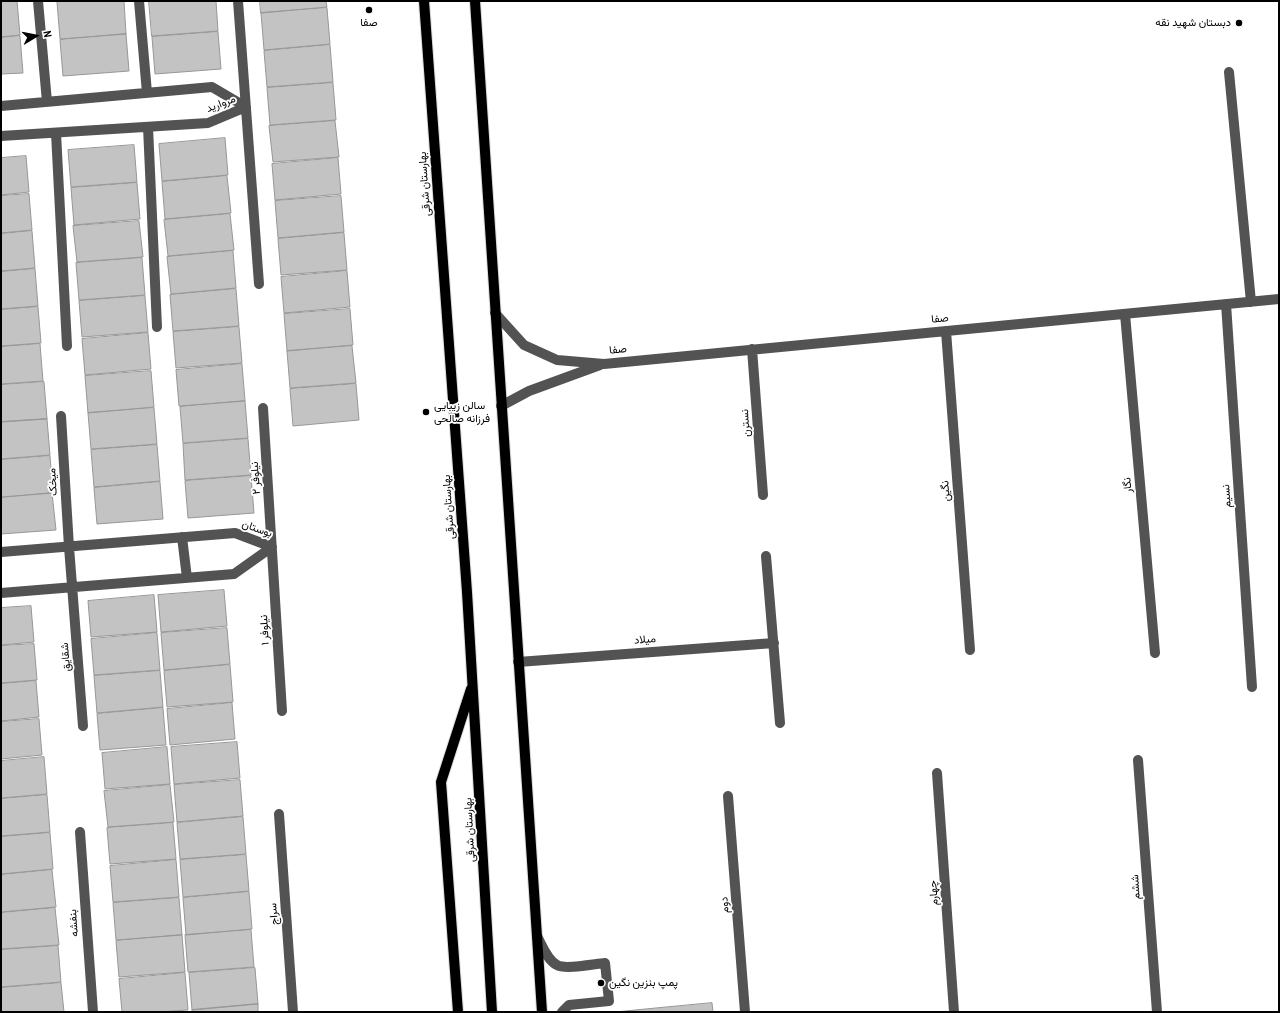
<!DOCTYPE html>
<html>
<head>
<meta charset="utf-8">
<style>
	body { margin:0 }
	#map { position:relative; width:1280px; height:1013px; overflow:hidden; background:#fff; font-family:"Archivo Narrow",sans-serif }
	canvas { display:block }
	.frame { position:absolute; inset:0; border:2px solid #000; pointer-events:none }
	.north { position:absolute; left:16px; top:16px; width:40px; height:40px; -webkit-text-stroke:3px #fff; paint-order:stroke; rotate:80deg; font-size:11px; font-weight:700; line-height:16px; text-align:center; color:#000 }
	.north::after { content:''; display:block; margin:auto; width:14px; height:18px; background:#000; clip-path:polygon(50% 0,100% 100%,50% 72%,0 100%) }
</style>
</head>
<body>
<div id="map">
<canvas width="1280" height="1013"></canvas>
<div class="frame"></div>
<div class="north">N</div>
</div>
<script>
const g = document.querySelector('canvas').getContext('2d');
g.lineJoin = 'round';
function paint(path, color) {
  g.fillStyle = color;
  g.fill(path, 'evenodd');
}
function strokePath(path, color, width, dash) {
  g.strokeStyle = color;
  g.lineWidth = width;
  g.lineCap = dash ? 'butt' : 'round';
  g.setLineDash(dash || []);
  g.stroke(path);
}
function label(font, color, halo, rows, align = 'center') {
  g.font = font + ' "Archivo Narrow",Vazirmatn,sans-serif';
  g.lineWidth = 3.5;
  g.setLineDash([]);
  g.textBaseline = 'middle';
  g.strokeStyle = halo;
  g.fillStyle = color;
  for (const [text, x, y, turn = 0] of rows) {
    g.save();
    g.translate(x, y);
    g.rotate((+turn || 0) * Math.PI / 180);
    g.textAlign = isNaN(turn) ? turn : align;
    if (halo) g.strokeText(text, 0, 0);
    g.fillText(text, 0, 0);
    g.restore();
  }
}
const building = new Path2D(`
	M 1,1 L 17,1 L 20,35 L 1,37 Z
	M 75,1 L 124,1 L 126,34 L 60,39 L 57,2 Z
	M 149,1 L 216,1 L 218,31 L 152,36 Z
	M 260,1 L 326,1 L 327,7 L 261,13 Z
	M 327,8 L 330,44 L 264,50 L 261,13 Z
	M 218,32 L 221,69 L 155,74 L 152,37 Z
	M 126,34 L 129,71 L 63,76 L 60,40 Z
	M 20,36 L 23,73 L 1,74 L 1,38 Z
	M 330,45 L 333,82 L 267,87 L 264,51 Z
	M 333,83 L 336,120 L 270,125 L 267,88 Z
	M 335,121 L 339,157 L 273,162 L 269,126 Z
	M 225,138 L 228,175 L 162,181 L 159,144 Z
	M 134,145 L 137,182 L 71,187 L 68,150 Z
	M 26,156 L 29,192 L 1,195 L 1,158 Z
	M 338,158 L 341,194 L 275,200 L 272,164 Z
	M 227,176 L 231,213 L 165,219 L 162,182 Z
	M 137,183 L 140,219 L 74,225 L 71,188 Z
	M 29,194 L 32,230 L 1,233 L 1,196 Z
	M 341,196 L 344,232 L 278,238 L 275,201 Z
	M 230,214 L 234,250 L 168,256 L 164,220 Z
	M 139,221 L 143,257 L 77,262 L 73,226 Z
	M 32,231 L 35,268 L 1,271 L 1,234 Z
	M 344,233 L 347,270 L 281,275 L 278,239 Z
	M 233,251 L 236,288 L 171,294 L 167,257 Z
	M 142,258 L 145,295 L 79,300 L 76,263 Z
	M 35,269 L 38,306 L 1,309 L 1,272 Z
	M 347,271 L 350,307 L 284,313 L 281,277 Z
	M 236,289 L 239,326 L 173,331 L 170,295 Z
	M 145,296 L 148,332 L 82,337 L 79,301 Z
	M 38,307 L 41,343 L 1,346 L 1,310 Z
	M 350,309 L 353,345 L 287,351 L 284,314 Z
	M 239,327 L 242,363 L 176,368 L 173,332 Z
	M 148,333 L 151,369 L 85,375 L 82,339 Z
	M 40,344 L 43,381 L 1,384 L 1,347 Z
	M 352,346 L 356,383 L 290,388 L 287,351 Z
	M 242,364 L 245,401 L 179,406 L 176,370 Z
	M 151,371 L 154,407 L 88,413 L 85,376 Z
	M 44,382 L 47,419 L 1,422 L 1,385 Z
	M 356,384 L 359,420 L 293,426 L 290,389 Z
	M 245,401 L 248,438 L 183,443 L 180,407 Z
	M 154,408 L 157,444 L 91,449 L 88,413 Z
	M 47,419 L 50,455 L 1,459 L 1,422 Z
	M 248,439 L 251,475 L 185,480 L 183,444 Z
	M 157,445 L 160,481 L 94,487 L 91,450 Z
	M 50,456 L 53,493 L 1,497 L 1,460 Z
	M 251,476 L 254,513 L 188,518 L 185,481 Z
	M 160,482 L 163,519 L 97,524 L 94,488 Z
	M 52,493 L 56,530 L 1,534 L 1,498 Z
	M 224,590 L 227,626 L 161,632 L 158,595 Z
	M 154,595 L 157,632 L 91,637 L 88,601 Z
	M 31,606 L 34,642 L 1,645 L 1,608 Z
	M 227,628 L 230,664 L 164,670 L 161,633 Z
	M 157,633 L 160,670 L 94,675 L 91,639 Z
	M 34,644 L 37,680 L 1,683 L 1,646 Z
	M 230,665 L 233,702 L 167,707 L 164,671 Z
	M 160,671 L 163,707 L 97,713 L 94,676 Z
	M 36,681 L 39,717 L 1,721 L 1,684 Z
	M 232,703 L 235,739 L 170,745 L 167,709 Z
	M 163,708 L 166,745 L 100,750 L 97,714 Z
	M 39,719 L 42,755 L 1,759 L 1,722 Z
	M 237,742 L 240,778 L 174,784 L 171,747 Z
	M 167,747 L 170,784 L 105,789 L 102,753 Z
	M 44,757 L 47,794 L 1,798 L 1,761 Z
	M 240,780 L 243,816 L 177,822 L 174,785 Z
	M 170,785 L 174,822 L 108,827 L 104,791 Z
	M 47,795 L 50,832 L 1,836 L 1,799 Z
	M 243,817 L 246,854 L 180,859 L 177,823 Z
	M 173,823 L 176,859 L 110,864 L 107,828 Z
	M 50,833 L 53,869 L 1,874 L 1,837 Z
	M 246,855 L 249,891 L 183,897 L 180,860 Z
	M 176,860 L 179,897 L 113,902 L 110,866 Z
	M 52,870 L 56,907 L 1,912 L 1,875 Z
	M 249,892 L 252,929 L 186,935 L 183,898 Z
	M 179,898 L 182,935 L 116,940 L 113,903 Z
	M 55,908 L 59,945 L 1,949 L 1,913 Z
	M 251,930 L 254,967 L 188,972 L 185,935 Z
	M 182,935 L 185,972 L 119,977 L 116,941 Z
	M 58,946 L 61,982 L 1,987 L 1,950 Z
	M 255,968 L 258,1004 L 192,1010 L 189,973 Z
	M 185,973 L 188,1010 L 159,1012 L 122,1012 L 119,979 Z
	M 61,983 L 64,1012 L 1,1012 L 1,988 Z
	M 712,1003 L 713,1012 L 616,1012 L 635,1010 Z
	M 258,1004 L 258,1012 L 192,1012 L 192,1010 Z`);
paint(building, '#c3c3c3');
strokePath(building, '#979797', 1);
const major = new Path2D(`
	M 424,1 L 467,592 L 492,1012
	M 475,1 L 542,1012
	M 458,1012 L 441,782 L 471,689`);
strokePath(major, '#dbdbdb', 12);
strokePath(new Path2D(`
	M 38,1 L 47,102
	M 139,1 L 147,93
	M 238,1 L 259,284
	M 1229,72 L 1251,302
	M 1,106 L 212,87 L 246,107 L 208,123 L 1,136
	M 148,127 L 157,327
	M 56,133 L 67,346
	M 1226,304 L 1252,687
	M 495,313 L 524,345 L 557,360 L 604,364 L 1279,299
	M 1125,314 L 1155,653
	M 946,331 L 970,650
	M 752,349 L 763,495
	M 501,406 L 529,391 L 600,365
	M 263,408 L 282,711
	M 61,416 L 69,547 L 83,726
	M 182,537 L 187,578
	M 1,552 L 235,533 L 272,547
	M 766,556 L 780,723
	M 1,593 L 234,574 L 272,547
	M 518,662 L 774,643
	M 1138,760 L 1157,1012
	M 937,773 L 954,1012
	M 728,796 L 745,1012
	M 279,814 L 293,1012
	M 80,832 L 93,1012
	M 537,936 C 542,945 547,960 557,965 C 565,970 594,964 605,963 L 609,1001 L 569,1005 L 562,1012`), '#535353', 10);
strokePath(major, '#000', 10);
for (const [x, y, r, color] of [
	[369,10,4,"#000"],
	[1239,23,4,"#000"],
	[426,412,4,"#000"],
	[601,983,4,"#000"]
]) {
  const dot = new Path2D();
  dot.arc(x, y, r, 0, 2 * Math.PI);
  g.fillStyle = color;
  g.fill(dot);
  strokePath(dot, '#fff', 1.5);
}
label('11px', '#000', '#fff', [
	["صفا",369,23,"center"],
	["دبستان شهید نقه",1231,23,"right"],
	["سالن زیبایی",434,406],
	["فرزانه صالحی",434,419],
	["پمپ بنزین نگین",609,983]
], 'left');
label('11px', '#000', '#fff', [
	["مروارید",221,104,-21],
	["بهارستان شرقی",425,184,-94],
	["صفا",940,319,-5],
	["صفا",618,350,-6],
	["نسترن",746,423,-94],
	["نیلوفر ۲",256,478,-94],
	["میخک",53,482,-93],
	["نگار",1128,485,-95],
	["نگین",946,491,-94],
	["نسیم",1227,496,-94],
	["بهارستان شرقی",449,507,-94],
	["بوستان",257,529,20],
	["نیلوفر ۱",265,630,-93],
	["میلاد",645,640,-4],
	["شقایق",66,657,-95],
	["بهارستان شرقی",470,830,-93],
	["ششم",1136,887,-94],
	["چهارم",934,893,-94],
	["دوم",725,905,-94],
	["سراج",274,914,-94],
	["بنفشه",74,923,-94]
]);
</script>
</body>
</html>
